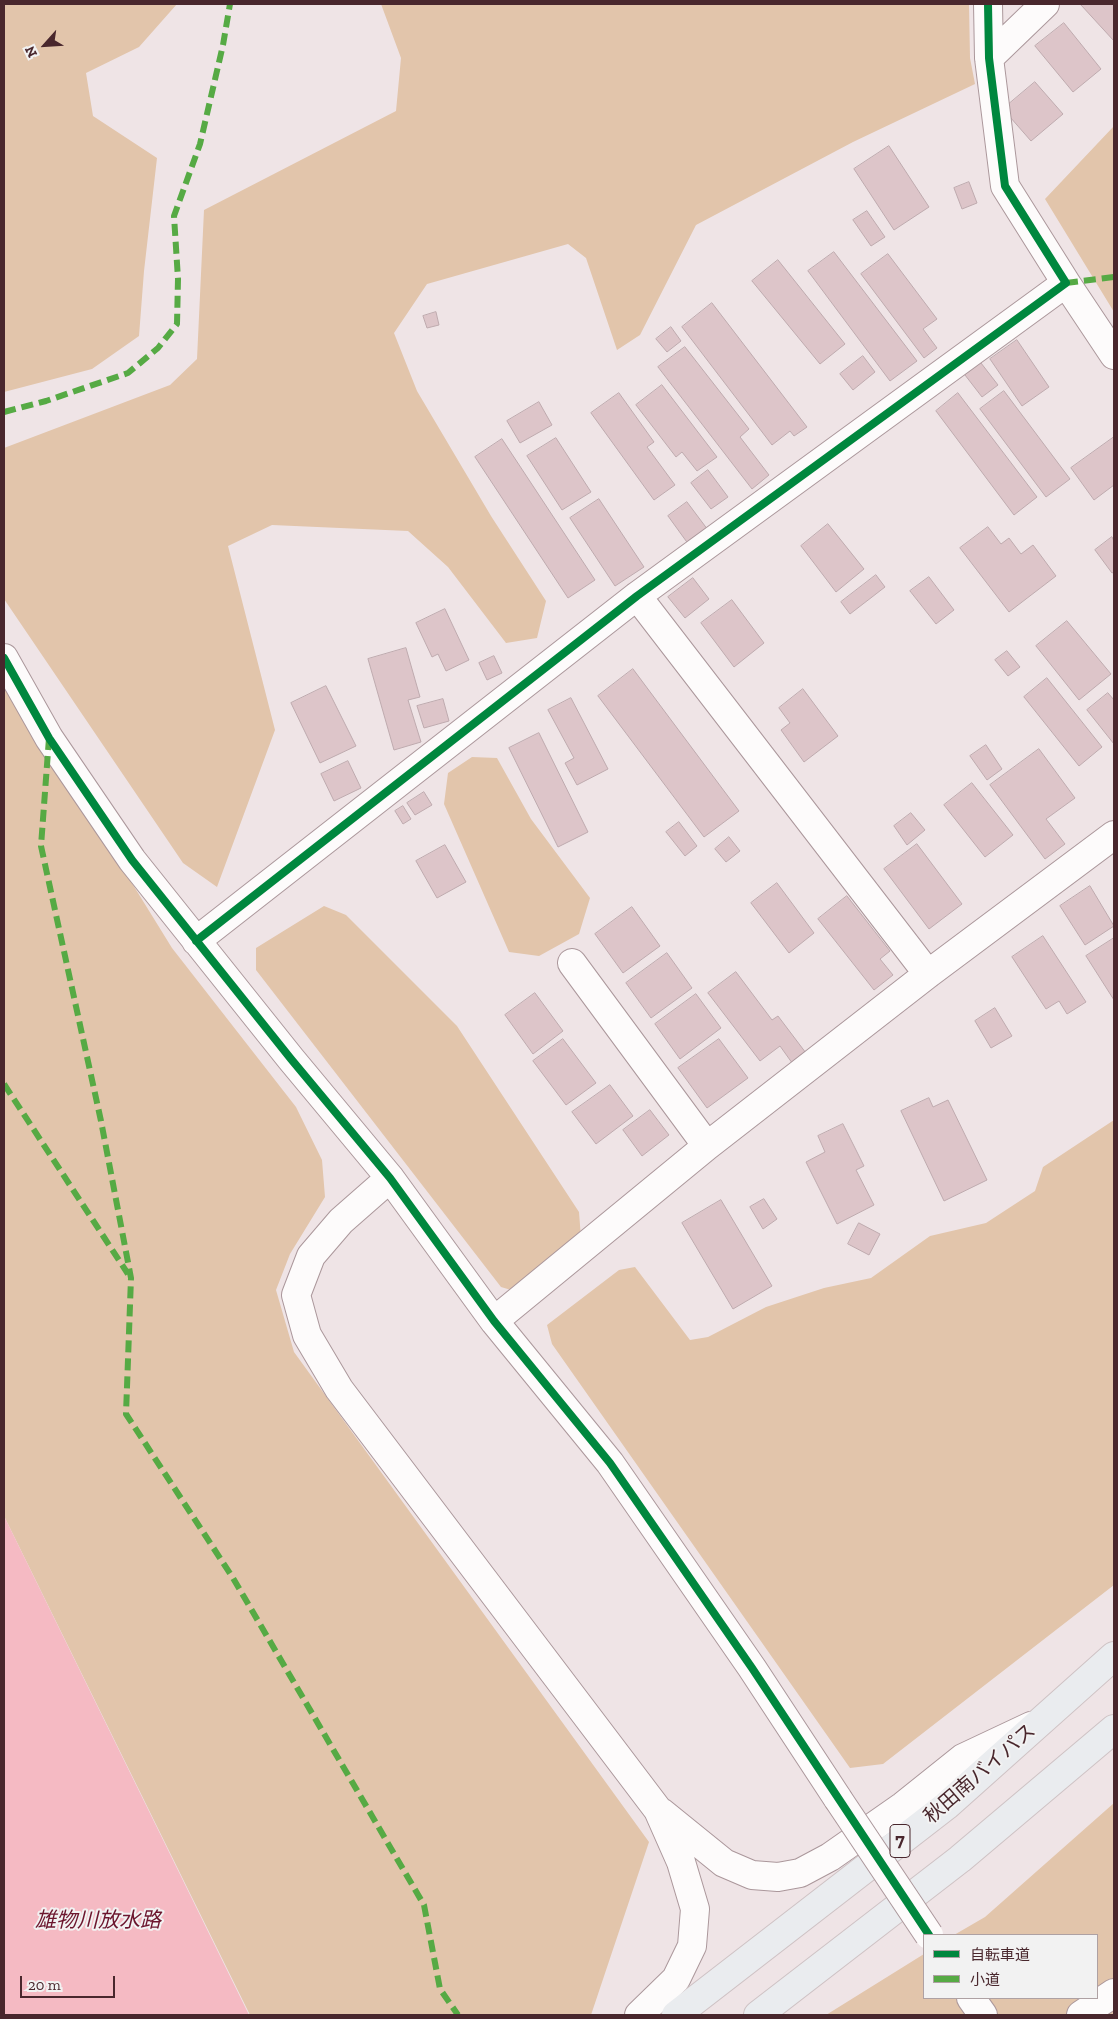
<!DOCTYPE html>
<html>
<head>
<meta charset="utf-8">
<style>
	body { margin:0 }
	#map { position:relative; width:1118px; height:2019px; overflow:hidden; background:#efe4e6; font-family:"Zilla Slab","Noto Sans JP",serif }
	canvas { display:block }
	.frame { position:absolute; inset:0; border:5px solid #49272d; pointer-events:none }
	.legend { position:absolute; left:923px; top:1934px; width:175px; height:65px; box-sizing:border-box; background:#f2f2f2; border:1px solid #aea1a3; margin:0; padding:6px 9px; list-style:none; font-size:15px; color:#49272d }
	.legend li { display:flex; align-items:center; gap:10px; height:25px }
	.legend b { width:25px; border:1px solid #aea1a3 }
	.north { position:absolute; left:20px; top:20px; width:50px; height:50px; -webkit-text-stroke:4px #f2f2f2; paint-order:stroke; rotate:244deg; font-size:14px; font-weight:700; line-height:20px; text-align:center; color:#49272d }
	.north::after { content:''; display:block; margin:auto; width:18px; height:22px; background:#49272d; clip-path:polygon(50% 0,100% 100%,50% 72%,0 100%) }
	.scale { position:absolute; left:20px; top:1976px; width:95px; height:22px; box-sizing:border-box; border:2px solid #49272d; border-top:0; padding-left:6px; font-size:15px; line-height:18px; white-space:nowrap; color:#49272d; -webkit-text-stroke:4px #f2f2f2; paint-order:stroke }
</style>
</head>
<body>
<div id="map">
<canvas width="1118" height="2019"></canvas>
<div class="frame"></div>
<ul class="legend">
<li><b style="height:6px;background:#00873e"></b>自転車道</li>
<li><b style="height:6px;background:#56aa44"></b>小道</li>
</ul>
<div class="north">N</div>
<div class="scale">20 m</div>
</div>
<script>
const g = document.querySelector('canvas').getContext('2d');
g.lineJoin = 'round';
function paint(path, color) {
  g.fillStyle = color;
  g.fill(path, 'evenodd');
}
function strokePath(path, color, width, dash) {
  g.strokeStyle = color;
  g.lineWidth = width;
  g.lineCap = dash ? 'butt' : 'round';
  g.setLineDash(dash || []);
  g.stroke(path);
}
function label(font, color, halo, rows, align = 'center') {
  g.font = font + ' "Zilla Slab","Noto Sans JP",serif';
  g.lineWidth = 4;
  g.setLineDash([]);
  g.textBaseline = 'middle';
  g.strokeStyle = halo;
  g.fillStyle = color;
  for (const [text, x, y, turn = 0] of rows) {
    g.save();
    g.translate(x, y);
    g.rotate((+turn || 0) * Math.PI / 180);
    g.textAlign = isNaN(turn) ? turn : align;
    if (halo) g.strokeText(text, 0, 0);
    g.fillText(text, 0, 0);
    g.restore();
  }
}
paint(new Path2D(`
	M 4,4 L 177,4 L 139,47 L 86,73 L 93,116 L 157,158 L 144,271 L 139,336 L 92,369 L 4,392 Z
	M 381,4 L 969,4 L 970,58 L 975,84 L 853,142 L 696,225 L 640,335 L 617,350 L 586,258 L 568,244 L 427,284 L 394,333 L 417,391 L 491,516 L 546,601 L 537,638 L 506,643 L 448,567 L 408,531 L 272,525 L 228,546 L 275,730 L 217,887 L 183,863 L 4,599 L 4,448 L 170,385 L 197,359 L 204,210 L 396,111 L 401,58 Z
	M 1114,126 L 1114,312 L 1045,199 Z
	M 4,676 L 172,948 L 296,1107 L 322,1160 L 325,1197 L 290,1254 L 276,1290 L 294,1352 L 649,1842 L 591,2015 L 250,2015 L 4,1516 Z
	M 472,757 L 497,758 L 531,819 L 590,898 L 579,934 L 539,956 L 509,952 L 444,804 L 448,773 Z
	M 324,906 L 346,915 L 457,1026 L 579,1212 L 581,1238 L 521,1293 L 501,1287 L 256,970 L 256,948 Z
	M 1114,1120 L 1114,1585 L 883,1764 L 850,1768 L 552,1344 L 547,1325 L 619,1270 L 635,1267 L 690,1340 L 708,1337 L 766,1307 L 824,1288 L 871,1278 L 930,1236 L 986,1223 L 1035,1191 L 1043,1167 Z
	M 1114,1803 L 1114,2015 L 826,2015 L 924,1954 L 924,1998 L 1097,1998 L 1097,1935 L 954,1935 L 985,1917 Z`), '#e2c5ab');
paint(new Path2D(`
	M 4,1516 L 249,2015 L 250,2015 L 4,2015 Z`), '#f5bac3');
const building = new Path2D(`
	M 1083,4 L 1114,4 L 1114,41 L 1081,5 Z
	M 1064,23 L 1101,69 L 1073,92 L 1035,46 Z
	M 1035,82 L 1063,114 L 1031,141 L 1003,109 Z
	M 889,146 L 929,207 L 894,230 L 854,169 Z
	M 969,182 L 977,203 L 962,209 L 954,188 Z
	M 867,211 L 885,237 L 871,246 L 853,220 Z
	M 834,252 L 917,361 L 890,381 L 808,271 Z
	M 888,254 L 937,319 L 923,329 L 937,348 L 924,358 L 861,274 Z
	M 778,260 L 845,344 L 820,364 L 752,281 Z
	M 712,303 L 807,427 L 794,436 L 790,431 L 772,445 L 682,327 Z
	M 436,312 L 439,325 L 427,328 L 423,316 Z
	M 671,327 L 681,341 L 667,352 L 656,339 Z
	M 1017,340 L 1049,387 L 1022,406 L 990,359 Z
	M 685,347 L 749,429 L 740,437 L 769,475 L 752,489 L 658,367 Z
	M 863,356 L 875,372 L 853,390 L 840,374 Z
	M 981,363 L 998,385 L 982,397 L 965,375 Z
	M 662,385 L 717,457 L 697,471 L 682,452 L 676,457 L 636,405 Z
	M 1004,391 L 1070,479 L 1046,497 L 980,409 Z
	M 619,393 L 654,442 L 647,447 L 675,485 L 654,500 L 591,413 Z
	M 958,393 L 1037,497 L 1014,515 L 936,411 Z
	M 539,402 L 552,425 L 520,443 L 507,421 Z
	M 1114,437 L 1114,485 L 1094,500 L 1071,468 Z
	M 556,438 L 591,492 L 562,510 L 527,456 Z
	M 502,439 L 595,580 L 568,598 L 475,457 Z
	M 708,470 L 728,497 L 711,509 L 691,483 Z
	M 599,499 L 644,567 L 615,586 L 570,518 Z
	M 687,502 L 708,530 L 689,545 L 668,516 Z
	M 828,524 L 864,569 L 836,592 L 801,546 Z
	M 988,527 L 1001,544 L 1009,538 L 1021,554 L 1033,545 L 1056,576 L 1009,612 L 960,548 Z
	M 1112,537 L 1114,541 L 1114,572 L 1112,573 L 1095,550 Z
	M 876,575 L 885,587 L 850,614 L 841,602 Z
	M 929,577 L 954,610 L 936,624 L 910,591 Z
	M 693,578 L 709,599 L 685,618 L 668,597 Z
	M 732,600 L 764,643 L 734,667 L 701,623 Z
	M 445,609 L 469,660 L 446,671 L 438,654 L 432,657 L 416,623 Z
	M 1067,621 L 1111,674 L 1079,700 L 1036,646 Z
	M 406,648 L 420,697 L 408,700 L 421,742 L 394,750 L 368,659 Z
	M 1007,651 L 1020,667 L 1008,676 L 995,660 Z
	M 494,656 L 502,673 L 487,680 L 479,663 Z
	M 633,669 L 739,811 L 704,837 L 598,696 Z
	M 1047,678 L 1102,747 L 1079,766 L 1024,697 Z
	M 326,686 L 356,746 L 320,763 L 291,703 Z
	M 803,689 L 838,736 L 804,762 L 781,730 L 790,723 L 779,708 Z
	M 1108,693 L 1114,700 L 1114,744 L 1087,710 Z
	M 571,698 L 608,769 L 577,785 L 565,763 L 574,758 L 548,710 Z
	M 443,699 L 449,721 L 424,728 L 417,706 Z
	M 539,733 L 588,832 L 558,847 L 509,748 Z
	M 986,745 L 1002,769 L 987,780 L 970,756 Z
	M 1039,749 L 1075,798 L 1046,819 L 1065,844 L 1045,859 L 990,785 Z
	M 348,761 L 361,788 L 334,801 L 321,774 Z
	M 972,783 L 1013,835 L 985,857 L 944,805 Z
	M 424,792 L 432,805 L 415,815 L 407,803 Z
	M 403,806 L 411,819 L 403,824 L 395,811 Z
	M 911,813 L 925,830 L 907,845 L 894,826 Z
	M 679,822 L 697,846 L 685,856 L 666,832 Z
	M 729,837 L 740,851 L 726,862 L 715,849 Z
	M 917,844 L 962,904 L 929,929 L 884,869 Z
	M 445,845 L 466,882 L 437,898 L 416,861 Z
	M 777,883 L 814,933 L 789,953 L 751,903 Z
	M 1090,886 L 1114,926 L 1085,945 L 1060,906 Z
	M 847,896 L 890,951 L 880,959 L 893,975 L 874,990 L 818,919 Z
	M 632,907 L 660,946 L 623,973 L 595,934 Z
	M 1043,936 L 1086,1002 L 1067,1014 L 1059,1001 L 1046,1009 L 1012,957 Z
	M 1114,938 L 1114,1000 L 1086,956 Z
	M 667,953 L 692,988 L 651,1018 L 626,983 Z
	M 736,972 L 772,1020 L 778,1016 L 809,1057 L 795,1067 L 780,1046 L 760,1061 L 708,993 Z
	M 535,993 L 563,1031 L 533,1054 L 505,1015 Z
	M 696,994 L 721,1028 L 680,1059 L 655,1024 Z
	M 995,1008 L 1012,1036 L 991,1048 L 975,1021 Z
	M 563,1039 L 596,1083 L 566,1105 L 533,1061 Z
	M 719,1039 L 748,1078 L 707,1108 L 678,1068 Z
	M 610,1085 L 633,1116 L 596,1144 L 572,1112 Z
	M 929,1098 L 933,1107 L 948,1100 L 987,1180 L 944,1201 L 901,1111 Z
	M 650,1110 L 669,1135 L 642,1156 L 623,1130 Z
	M 843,1124 L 864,1166 L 856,1170 L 874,1205 L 837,1224 L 806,1162 L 825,1152 L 818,1136 Z
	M 764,1199 L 777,1219 L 763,1229 L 750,1207 Z
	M 721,1200 L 772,1286 L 733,1309 L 682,1223 Z
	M 859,1223 L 880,1234 L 869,1255 L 848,1244 Z`);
paint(building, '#ddc5c9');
strokePath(building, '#beaaae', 1);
const minor = new Path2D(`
	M 989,58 L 1045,4
	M 1066,283 L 1114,355
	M 637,596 L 928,974
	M 4,658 L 49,738 L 132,860 L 291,1059 L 390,1178 L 494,1321 L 610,1463 L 752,1668 L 838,1799
	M 196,941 L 637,596 L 1066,283 L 1005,186 L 989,58 L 988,4
	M 572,963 L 707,1146
	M 390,1178 L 341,1221 L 311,1256 L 296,1295 L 307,1335 L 339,1389 L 658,1810 L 681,1862 L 695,1909 L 692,1946 L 676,1979 L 639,2015
	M 494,1321 L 707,1146 L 928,974 L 1114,835
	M 661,1812 L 724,1863 L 752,1875 L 778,1877 L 800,1873 L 830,1857 L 903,1806 L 963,1758 L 1031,1726
	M 971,1998 L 983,2015
	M 1081,2015 L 1114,1993`);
const highway = new Path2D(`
	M 676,2015 L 946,1806 L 1114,1656
	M 758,2015 L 960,1859 L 1114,1729`);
strokePath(minor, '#ab979b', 30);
strokePath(highway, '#cec2c4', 30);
strokePath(minor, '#fdfbfb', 28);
strokePath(highway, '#eaecef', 28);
const minorBridge = new Path2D(`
	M 838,1799 L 929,1935`);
strokePath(minorBridge, '#ab979b', 30, []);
strokePath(minorBridge, '#fdfbfb', 28);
strokePath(new Path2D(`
	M 1066,283 L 1114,277
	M 4,412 L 46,401 L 128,373 L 158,348 L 177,324 L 178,279 L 174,216 L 200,144 L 223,45 L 230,4
	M 49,738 L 41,846 L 101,1121 L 131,1278 L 126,1414 L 233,1578 L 424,1905 L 440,1989 L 458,2015
	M 4,1084 L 128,1274`), '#56aa44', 6, [12, 6]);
strokePath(new Path2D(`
	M 4,658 L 49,738 L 132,860 L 291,1059 L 390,1178 L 494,1321 L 610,1463 L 752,1668 L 929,1935
	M 196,941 L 637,596 L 1066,283 L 1005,186 L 989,58 L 988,4`), '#00873e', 8);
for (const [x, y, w] of [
	[900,1841,20]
]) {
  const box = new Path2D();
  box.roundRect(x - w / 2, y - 16.5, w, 33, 4);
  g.fillStyle = '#f2f2f2';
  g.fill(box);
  strokePath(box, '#49272d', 1);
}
label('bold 19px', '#49272d', null, [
	["7",900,1841]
]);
label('20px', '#49272d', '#f2f2f2', [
	["秋田南バイパス",980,1774,-41]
]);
label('italic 21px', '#6c162e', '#f2f2f2', [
	["雄物川放水路",98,1921]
]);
</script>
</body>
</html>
